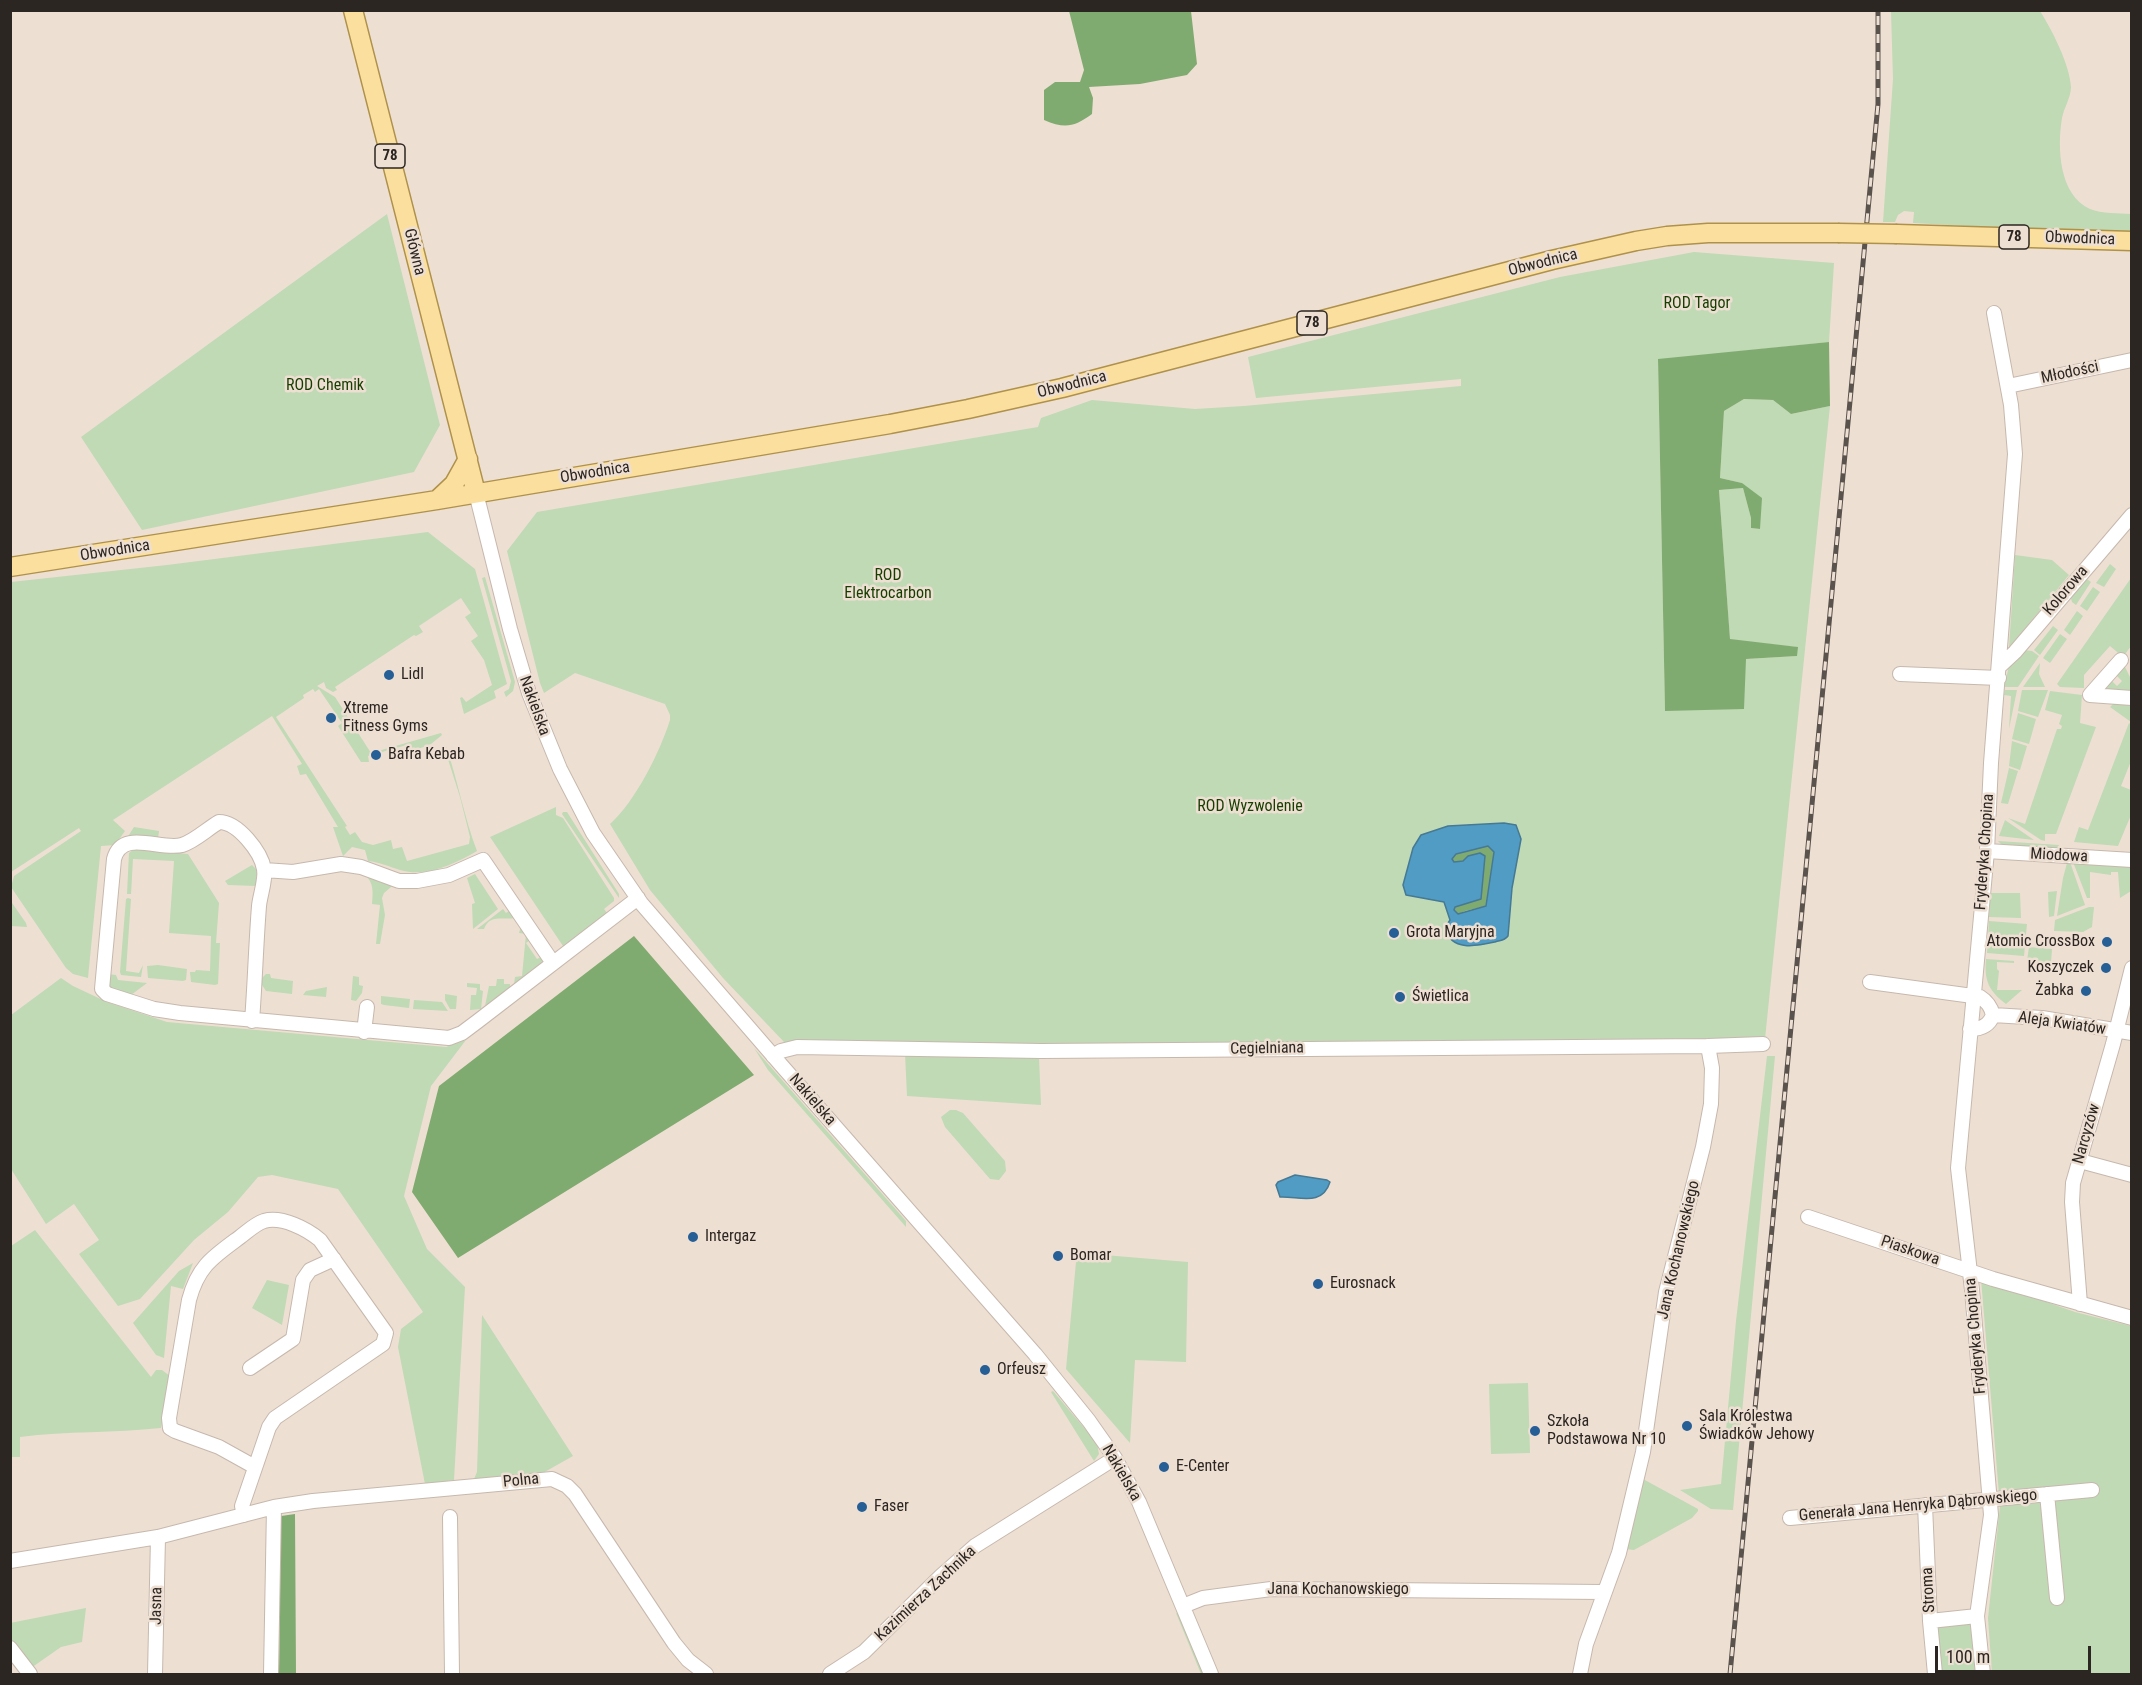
<!DOCTYPE html>
<html>
<head>
<meta charset="utf-8">
<style>
	body { margin:0 }
	#map { position:relative; width:2142px; height:1685px; overflow:hidden; background:#eedfd3; font-family:"Roboto Condensed",sans-serif }
	canvas { display:block }
	.frame { position:absolute; inset:0; border:12px solid #2c2622; pointer-events:none }
	.scale { position:absolute; left:1935px; top:1646px; width:156px; height:27px; box-sizing:border-box; border:3px solid #2c2622; border-top:0; padding-left:8px; font-size:18px; line-height:21px; white-space:nowrap; color:#2c2622; -webkit-text-stroke:4px #eedfd3; paint-order:stroke }
</style>
</head>
<body>
<div id="map">
<canvas width="2142" height="1685"></canvas>
<div class="frame"></div>
<div class="scale">100 m</div>
</div>
<script>
const g = document.querySelector('canvas').getContext('2d');
g.lineJoin = 'round';
function paint(path, color) {
  g.fillStyle = color;
  g.fill(path, 'evenodd');
}
function strokePath(path, color, width, dash) {
  g.strokeStyle = color;
  g.lineWidth = width;
  g.lineCap = dash ? 'butt' : 'round';
  g.setLineDash(dash || []);
  g.stroke(path);
}
function label(font, color, halo, rows, align = 'center') {
  g.font = font + ' "Roboto Condensed",sans-serif';
  g.lineWidth = 5;
  g.setLineDash([]);
  g.textBaseline = 'middle';
  g.strokeStyle = halo;
  g.fillStyle = color;
  for (const [text, x, y, turn = 0] of rows) {
    g.save();
    g.translate(x, y);
    g.rotate((+turn || 0) * Math.PI / 180);
    g.textAlign = isNaN(turn) ? turn : align;
    if (halo) g.strokeText(text, 0, 0);
    g.fillText(text, 0, 0);
    g.restore();
  }
}
paint(new Path2D(`
	M 1891,11 L 2040,11 C 2052,30 2070,65 2071,87 C 2071,97 2064,108 2062,118 C 2057,148 2059,195 2090,209 C 2102,214 2119,213 2131,214 L 2131,235 L 1913,223 L 1914,212 L 1904,211 L 1898,215 L 1895,222 L 1883,222 L 1893,79 Z
	M 387,214 L 440,425 L 414,472 L 142,530 L 81,437 Z
	M 1694,252 L 1834,263 L 1829,342 L 1658,360 L 1665,711 L 1746,659 L 1797,656 L 1797,647 L 1730,640 L 1719,490 L 1743,488 L 1751,518 L 1751,528 L 1760,529 L 1742,483 L 1720,478 L 1724,411 L 1744,399 L 1773,400 L 1791,414 L 1830,406 L 1765,1039 L 1130,1045 L 785,1043 L 723,978 L 650,890 L 610,824 C 635,802 660,752 670,720 L 670,715 L 665,704 L 575,673 L 544,693 L 540,683 L 507,551 L 537,512 L 1038,427 L 1041,418 L 1092,400 L 1195,409 L 1244,406 L 1461,386 L 1461,379 L 1256,398 L 1248,357 L 1560,277 Z
	M 428,532 L 475,569 L 507,684 L 494,691 L 496,698 L 464,714 L 460,698 L 462,697 L 466,702 L 492,685 L 484,660 L 471,641 L 478,636 L 465,617 L 471,613 L 461,598 L 419,626 L 423,632 L 416,636 L 414,635 L 335,687 L 337,690 L 333,692 L 326,688 L 324,682 L 317,686 L 335,697 L 371,753 L 441,733 L 442,735 L 431,744 L 413,751 L 410,744 L 368,756 L 369,762 L 361,762 L 338,726 L 342,723 L 319,689 L 315,692 L 313,689 L 303,695 L 304,698 L 276,717 L 347,826 L 345,827 L 350,835 L 355,832 L 362,842 L 373,845 L 391,840 L 393,849 L 402,847 L 407,861 L 469,844 L 470,837 L 460,797 L 445,750 L 446,746 C 458,781 464,817 477,851 C 454,864 427,878 400,870 C 390,867 379,862 368,861 L 365,850 L 352,847 L 343,856 L 333,827 L 338,827 L 306,774 L 300,775 L 297,766 L 302,764 L 272,716 L 113,820 L 125,831 L 115,845 L 101,846 L 88,978 L 73,974 L 66,968 L 11,887 L 14,876 L 81,831 L 79,828 L 11,872 L 11,582 L 167,565 Z
	M 2015,555 L 2052,560 L 2069,575 L 2009,648 Z
	M 2110,564 L 2116,569 L 2104,587 L 2096,583 Z
	M 485,577 L 515,682 L 513,691 L 506,697 L 504,692 L 509,689 L 511,681 L 482,578 Z
	M 2084,577 L 2091,582 L 2076,605 L 2072,602 L 2070,595 Z
	M 2131,578 L 2131,646 L 2123,657 L 2110,646 L 2084,675 L 2084,688 L 2060,687 L 2057,684 Z
	M 2093,587 L 2100,592 L 2087,611 L 2080,606 Z
	M 2077,611 L 2083,616 L 2070,635 L 2064,630 Z
	M 2053,626 L 2058,630 L 2040,655 L 2034,650 Z
	M 2060,634 L 2067,639 L 2050,663 L 2043,658 Z
	M 2023,650 L 2032,651 L 2039,656 L 2018,687 L 2004,687 L 2009,666 Z
	M 2040,663 L 2039,674 L 2045,687 L 2023,687 Z
	M 2124,665 L 2131,679 L 2131,691 L 2103,689 L 2111,680 L 2117,686 L 2122,681 L 2116,675 Z
	M 2005,690 L 2017,690 L 2009,729 L 2011,696 L 2004,695 Z
	M 2022,690 L 2048,690 L 2038,717 L 2018,711 Z
	M 2050,691 L 2082,695 L 2080,723 L 2096,727 L 2056,834 L 2045,834 L 2045,841 L 2041,840 L 2008,818 L 2025,824 L 2057,729 L 2061,729 L 2062,726 L 2059,724 L 2062,715 L 2045,710 Z
	M 2116,701 L 2131,701 L 2131,722 L 2110,707 Z
	M 2018,713 L 2036,719 L 2029,744 L 2012,739 Z
	M 2129,723 L 2131,725 L 2131,761 L 2121,786 L 2131,790 L 2131,815 L 2118,846 L 2074,842 L 2079,827 L 2088,830 Z
	M 2012,741 L 2027,746 L 2020,770 L 2009,766 Z
	M 2009,768 L 2018,771 L 2008,804 L 2001,803 Z
	M 556,807 L 556,815 L 563,818 L 614,898 L 614,901 L 604,909 L 607,913 L 563,946 L 490,837 Z
	M 563,812 L 567,812 L 619,894 L 619,898 L 562,814 Z
	M 2005,820 L 2034,840 L 1999,836 Z
	M 134,827 L 159,831 L 158,839 L 127,838 Z
	M 1998,841 L 2059,845 L 2061,850 L 2003,846 Z
	M 134,849 L 188,854 L 219,903 L 216,943 L 220,943 L 218,984 L 215,985 L 191,982 L 190,972 L 195,972 L 196,970 L 210,971 L 211,936 L 169,933 L 174,861 L 133,859 L 131,894 L 127,894 L 129,853 Z
	M 2070,862 L 2085,905 L 2057,916 L 2063,878 L 2067,863 Z
	M 2073,862 L 2131,865 L 2131,891 L 2120,898 L 2118,872 L 2111,872 L 2111,875 L 2090,872 L 2090,898 L 2087,898 Z
	M 252,865 L 257,870 L 256,886 L 228,885 L 225,881 Z
	M 475,874 L 498,909 L 473,929 L 472,904 L 475,903 L 467,878 Z
	M 365,875 L 419,888 L 391,887 L 384,893 L 382,898 L 385,915 L 380,944 L 376,944 L 380,905 L 372,904 C 373,892 374,883 365,875 Z
	M 2057,891 L 2054,916 L 2049,917 L 2048,892 Z
	M 1990,893 L 2020,893 L 2021,918 L 1989,917 Z
	M 128,898 L 131,899 L 126,971 L 139,973 L 143,965 L 141,977 L 121,975 L 120,972 L 126,899 Z
	M 10,900 L 26,923 L 27,927 L 11,926 Z
	M 2089,907 L 2094,907 L 2092,927 L 2083,932 L 2054,931 L 2055,920 Z
	M 503,909 L 506,913 L 512,909 L 515,918 C 503,920 489,914 484,929 L 477,929 Z
	M 1989,921 L 2027,924 L 2024,956 L 1987,953 Z
	M 521,926 L 533,938 L 526,943 L 537,959 L 541,957 L 543,960 L 541,963 L 514,984 L 515,977 L 522,976 L 526,934 L 519,933 Z
	M 2029,947 L 2052,949 L 2051,963 L 2027,961 Z
	M 1986,959 L 2014,961 L 2014,963 L 1997,962 L 1997,969 L 1999,971 L 1997,990 L 2022,990 L 2006,1004 C 1989,991 1984,981 1986,959 Z
	M 158,965 L 187,969 L 186,980 L 183,981 L 148,978 L 147,966 Z
	M 107,974 L 116,975 L 118,980 L 147,983 L 131,995 L 108,988 Z
	M 266,974 L 270,974 L 271,978 L 293,981 L 292,994 L 266,991 L 262,985 L 262,978 Z
	M 353,976 L 359,977 L 359,985 L 363,986 L 362,993 L 356,1001 L 351,1000 Z
	M 61,978 L 73,986 L 107,1002 L 167,1022 L 446,1047 L 466,1040 L 431,1086 L 404,1196 L 427,1249 L 465,1287 L 454,1480 L 425,1484 L 398,1347 L 401,1329 L 423,1312 L 338,1189 L 272,1175 L 258,1177 L 228,1212 L 194,1240 L 140,1299 L 118,1306 L 79,1254 L 99,1240 L 74,1204 L 46,1224 L 11,1169 L 11,1015 Z
	M 497,979 L 504,979 L 504,984 L 510,984 L 510,987 L 485,1006 L 489,986 L 496,986 Z
	M 467,983 L 480,984 L 480,990 L 483,991 L 481,1009 L 470,1010 L 471,995 L 476,995 L 477,988 L 467,987 Z
	M 327,987 L 326,997 L 303,995 L 306,991 Z
	M 445,994 L 457,996 L 456,1009 L 450,1009 L 445,1000 Z
	M 381,996 L 410,999 L 409,1008 L 384,1005 L 381,1004 Z
	M 414,1000 L 442,1002 L 448,1011 L 413,1009 Z
	M 754,1048 L 906,1221 L 906,1227 L 768,1070 Z
	M 905,1054 L 1039,1057 L 1041,1105 L 907,1096 Z
	M 1767,1056 L 1775,1056 L 1733,1510 L 1711,1509 L 1680,1490 L 1721,1484 L 1736,1321 Z
	M 950,1110 L 956,1110 L 963,1113 L 1005,1161 L 1006,1171 L 999,1180 L 990,1179 L 945,1127 L 941,1117 Z
	M 35,1230 L 151,1377 L 156,1370 L 162,1370 L 170,1376 L 161,1428 C 114,1433 67,1431 20,1437 L 20,1457 L 11,1457 L 11,1246 Z
	M 1092,1254 L 1188,1262 L 1186,1362 L 1135,1360 L 1130,1443 L 1066,1369 L 1076,1262 Z
	M 193,1263 L 183,1289 L 171,1286 L 164,1358 L 156,1355 L 133,1323 L 179,1271 Z
	M 1981,1279 L 2075,1312 L 2131,1326 L 2131,1674 L 1992,1674 L 1988,1618 L 2000,1506 Z
	M 267,1280 L 289,1285 L 282,1325 L 252,1308 Z
	M 482,1315 L 573,1456 L 541,1474 L 474,1479 L 477,1472 Z
	M 1528,1383 L 1530,1453 L 1491,1454 L 1489,1384 Z
	M 1053,1391 L 1097,1443 L 1099,1454 L 1094,1461 L 1051,1392 Z
	M 1643,1479 L 1698,1509 L 1698,1511 L 1692,1518 L 1634,1550 L 1625,1549 Z
	M 86,1608 L 82,1642 L 61,1647 L 31,1668 L 11,1640 L 10,1623 Z
	M 1176,1613 L 1179,1614 L 1204,1674 L 1201,1674 Z
	M 1968,1621 L 1973,1624 L 1977,1671 L 1974,1674 L 1944,1673 L 1939,1668 L 1936,1624 Z`), '#bfdab5');
paint(new Path2D(`
	M 1069,11 L 1191,11 L 1197,64 L 1187,75 L 1140,84 L 1089,87 L 1093,98 L 1092,114 C 1074,127 1065,129 1044,120 L 1044,90 L 1055,82 L 1080,82 L 1084,70 Z
	M 1829,342 L 1830,406 L 1791,414 L 1773,400 L 1744,399 L 1724,411 L 1720,478 L 1742,483 L 1762,498 L 1760,529 L 1751,528 L 1751,518 L 1743,488 L 1719,490 L 1730,639 L 1798,647 L 1797,656 L 1746,659 L 1744,709 L 1665,711 L 1658,359 Z
	M 1488,846 L 1494,852 L 1486,906 L 1465,911 L 1458,914 L 1454,910 L 1455,907 L 1472,900 L 1468,856 L 1463,861 L 1453,862 L 1452,860 L 1456,854 Z
	M 634,936 L 754,1075 L 458,1258 L 412,1192 L 439,1086 Z
	M 295,1514 L 296,1674 L 279,1674 L 281,1516 Z`), '#80ab70');
const water = new Path2D(`
	M 1504,823 L 1516,825 L 1521,839 L 1512,888 L 1508,936 C 1504,941 1501,940 1495,942 C 1477,946 1451,952 1445,928 L 1450,920 L 1444,902 L 1406,895 L 1403,885 L 1413,848 L 1421,835 L 1448,826 ZM 1488,846 L 1494,852 L 1486,906 L 1458,914 L 1454,910 L 1455,907 L 1481,899 L 1485,856 L 1480,853 L 1468,856 L 1463,861 L 1454,862 L 1452,859 L 1456,854 Z
	M 1295,1175 L 1327,1180 L 1330,1182 C 1322,1207 1299,1196 1280,1197 L 1276,1185 L 1278,1182 Z`);
paint(water, '#519cc4');
strokePath(water, '#467993', 1.5);
const minor = new Path2D(`
	M 2008,386 L 2132,360
	M 476,493 L 510,629 L 529,693 L 560,769 L 593,833 L 641,903 L 782,1066 L 1035,1354 L 1089,1421 L 1115,1458 L 1139,1502 L 1211,1674
	M 2000,666 L 2015,652 L 2132,515
	M 1900,674 L 1999,678
	M 2090,695 L 2121,660
	M 2090,695 L 2132,698
	M 1987,851 L 2132,860
	M 264,870 L 293,872 L 341,864 L 361,867 L 399,881 L 417,881 L 449,875 L 483,860 L 553,963
	M 1870,982 L 1980,997 C 1988,1002 1991,1007 1993,1015 C 1989,1026 1981,1029 1970,1029
	M 1993,1015 L 2042,1018 L 2132,1033
	M 252,1021 C 255,982 256,944 259,906 C 260,895 266,880 264,869 C 261,852 238,822 219,822 C 207,829 195,841 182,845 C 161,851 122,828 114,859 L 102,989 L 107,994 L 154,1009 L 180,1013 L 449,1038 L 462,1033 L 478,1021 L 638,898
	M 364,1032 L 367,1007
	M 773,1056 L 781,1051 L 797,1047 L 1041,1051 L 1708,1046 L 1763,1044
	M 2080,1161 L 2132,1175
	M 1808,1217 L 1993,1279 L 2132,1318
	M 2080,1304 L 2072,1202 L 2073,1183 L 2113,1044 L 2132,968
	M 250,1368 L 293,1339 L 303,1280 L 310,1270 L 334,1259
	M 2047,1494 L 2057,1598
	M 1925,1505 L 1930,1621 L 1935,1674
	M 244,1515 L 242,1506 L 269,1427 L 275,1418 L 383,1344 L 386,1333 L 320,1240 C 307,1229 282,1216 264,1221 C 255,1224 248,1231 240,1237 C 213,1257 198,1266 189,1300 L 169,1418 L 170,1428 L 175,1431 L 219,1447 L 255,1467
	M 450,1517 L 452,1674
	M 1790,1518 L 2092,1490
	M 10,1561 L 158,1537 L 274,1507 L 313,1501 L 552,1479 L 567,1486 L 575,1494 L 674,1643 L 688,1660 L 706,1674
	M 1183,1606 L 1203,1598 L 1271,1589 L 1603,1592
	M 1930,1621 L 1977,1616
	M 10,1648 L 30,1674
	M 155,1674 L 158,1537
	M 271,1674 L 274,1507
	M 830,1674 L 864,1652 L 941,1576 L 975,1546 L 1115,1458
	M 1580,1674 L 1586,1644 L 1619,1553 L 1643,1452 L 1666,1292 L 1703,1147 L 1711,1104 L 1712,1068 L 1708,1046
	M 1983,1674 L 1977,1616 L 1991,1515 L 1972,1290 L 1958,1168 L 1987,851 L 1991,763 L 2015,454 L 2011,405 L 1994,313`);
const major = new Path2D(`
	M 353,10 L 476,493
	M 1897,234 L 2132,241
	M 437,500 L 454,484 L 468,459
	M 10,567 L 437,500 L 890,424 L 968,409 L 1062,388 L 1552,260 L 1636,241 L 1667,236 L 1708,233 L 1838,233`);
strokePath(minor, '#c7b8ad', 16);
strokePath(major, '#af914a', 21);
strokePath(minor, '#fff', 14);
strokePath(major, '#fadf9f', 18);
const rail = new Path2D(`
	M 1730,1674 L 1878,104 L 1878,10`);
strokePath(rail, '#5a524c', 5);
strokePath(rail, '#eedfd3', 3, [9]);
const majorBridge = new Path2D(`
	M 1838,233 L 1897,234`);
strokePath(majorBridge, '#af914a', 21, []);
strokePath(majorBridge, '#fadf9f', 18);
for (const [x, y, r, color] of [
	[389,675,6,"#265e96"],
	[331,718,6,"#265e96"],
	[376,755,6,"#265e96"],
	[1394,933,6,"#265e96"],
	[2107,942,6,"#265e96"],
	[2106,968,6,"#265e96"],
	[2086,991,6,"#265e96"],
	[1400,997,6,"#265e96"],
	[693,1237,6,"#265e96"],
	[1058,1256,6,"#265e96"],
	[1318,1284,6,"#265e96"],
	[985,1370,6,"#265e96"],
	[1687,1426,6,"#265e96"],
	[1535,1431,6,"#265e96"],
	[1164,1467,6,"#265e96"],
	[862,1507,6,"#265e96"]
]) {
  const dot = new Path2D();
  dot.arc(x, y, r, 0, 2 * Math.PI);
  g.fillStyle = color;
  g.fill(dot);
  strokePath(dot, '#eedfd3', 2);
}
for (const [x, y, w] of [
	[390,156,30],
	[2014,237,30],
	[1312,323,30]
]) {
  const box = new Path2D();
  box.roundRect(x - w / 2, y - 12, w, 24, 4.5);
  g.fillStyle = '#eedfd3';
  g.fill(box);
  strokePath(box, '#2c2622', 1.5);
}
label('bold 15px', '#2c2622', null, [
	["78",390,156],
	["78",2014,237],
	["78",1312,323]
]);
label('16px', '#2c2622', '#eedfd3', [
	["Obwodnica",2080,239,2],
	["Główna",414,252,76],
	["Obwodnica",1543,263,-14],
	["Młodości",2070,373,-12],
	["Obwodnica",1072,385,-14],
	["Obwodnica",595,473,-9],
	["Obwodnica",115,551,-9],
	["Kolorowa",2066,591,-49],
	["Nakielska",534,706,70],
	["Fryderyka Chopina",1985,852,-86],
	["Miodowa",2059,856,3],
	["Aleja Kwiatów",2062,1024,8],
	["Cegielniana",1267,1049,-1],
	["Nakielska",812,1100,49],
	["Narcyzów",2087,1134,-74],
	["Jana Kochanowskiego",1679,1250,-77],
	["Piaskowa",1910,1251,19],
	["Fryderyka Chopina",1976,1336,-95],
	["Nakielska",1121,1473,60],
	["Polna",521,1481,-6],
	["Generała Jana Henryka Dąbrowskiego",1918,1506,-5],
	["Jana Kochanowskiego",1338,1590],
	["Stroma",1929,1590,-93],
	["Kazimierza Zachnika",926,1594,-43],
	["Jasna",157,1606,-89]
]);
label('16px', '#153e00', '#eedfd3', [
	["ROD Tagor",1697,304],
	["ROD Chemik",325,386],
	["ROD",888,576],
	["Elektrocarbon",888,594],
	["ROD Wyzwolenie",1250,807]
]);
label('16px', '#2c2622', '#eedfd3', [
	["Lidl",401,675],
	["Xtreme",343,709],
	["Fitness Gyms",343,727],
	["Bafra Kebab",388,755],
	["Grota Maryjna",1406,933],
	["Atomic CrossBox",2095,942,"right"],
	["Koszyczek",2094,968,"right"],
	["Żabka",2074,991,"right"],
	["Świetlica",1412,997],
	["Intergaz",705,1237],
	["Bomar",1070,1256],
	["Eurosnack",1330,1284],
	["Orfeusz",997,1370],
	["Sala Królestwa",1699,1417],
	["Świadków Jehowy",1699,1435],
	["Szkoła",1547,1422],
	["Podstawowa Nr 10",1547,1440],
	["E-Center",1176,1467],
	["Faser",874,1507]
], 'left');
</script>
</body>
</html>
